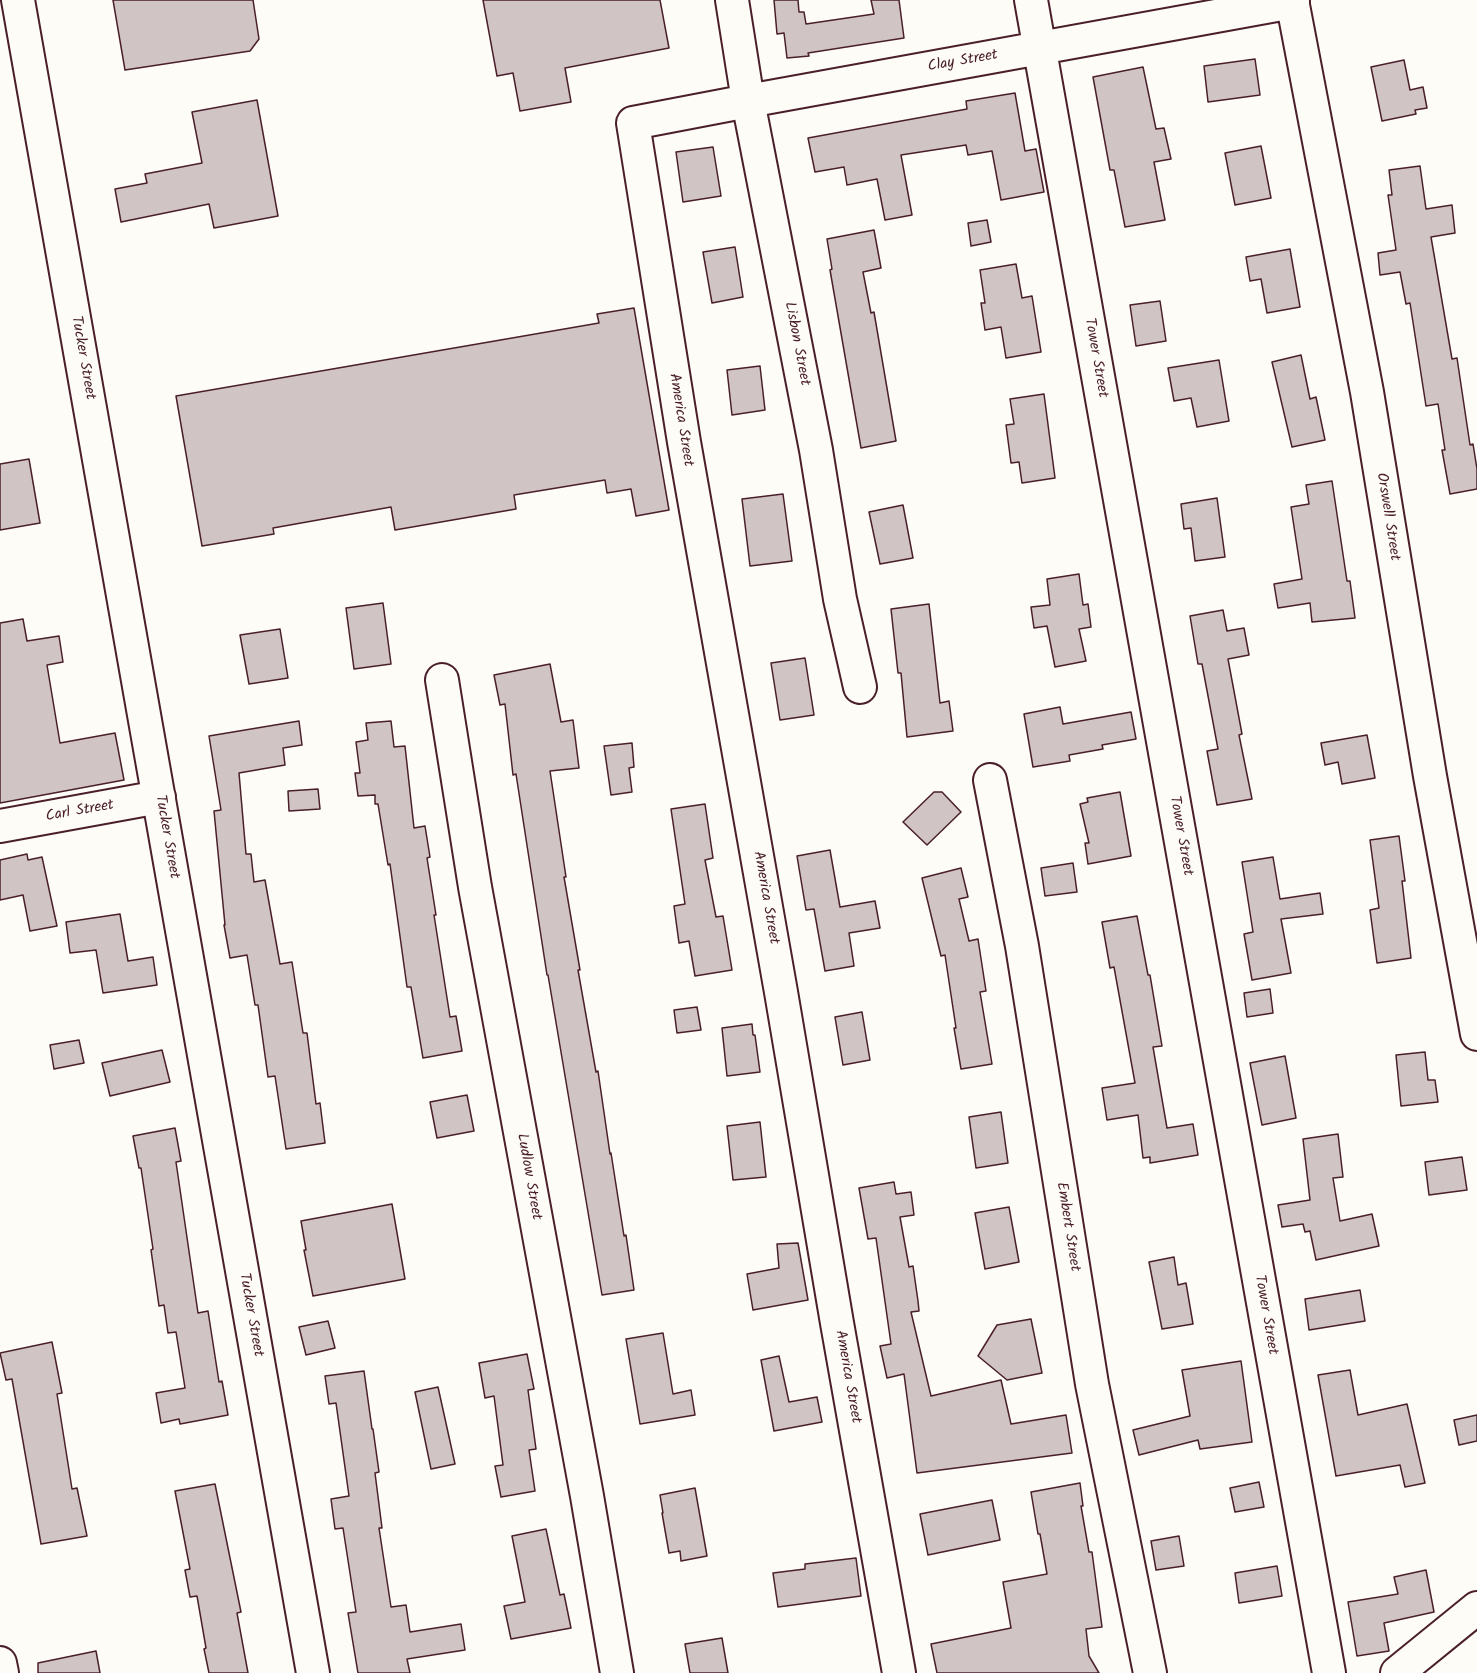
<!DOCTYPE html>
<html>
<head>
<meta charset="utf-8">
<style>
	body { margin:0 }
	canvas { display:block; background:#fdfcf7 }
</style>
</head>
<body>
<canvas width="1477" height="1673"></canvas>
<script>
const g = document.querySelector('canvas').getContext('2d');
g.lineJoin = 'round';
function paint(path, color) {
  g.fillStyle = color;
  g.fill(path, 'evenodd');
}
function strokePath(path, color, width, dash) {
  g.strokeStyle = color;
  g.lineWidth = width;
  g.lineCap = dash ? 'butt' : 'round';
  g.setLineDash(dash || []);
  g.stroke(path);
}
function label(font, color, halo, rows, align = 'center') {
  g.font = font + ' Kalam,sans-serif';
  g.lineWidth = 4.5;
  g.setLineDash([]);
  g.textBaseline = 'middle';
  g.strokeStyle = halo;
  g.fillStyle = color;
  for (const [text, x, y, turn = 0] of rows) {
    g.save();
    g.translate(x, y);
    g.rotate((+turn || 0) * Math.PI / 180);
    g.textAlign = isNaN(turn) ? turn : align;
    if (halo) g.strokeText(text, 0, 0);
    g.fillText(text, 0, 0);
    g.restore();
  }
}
const building = new Path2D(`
	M 113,0 L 253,0 L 259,39 L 250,51 L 125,70 Z
	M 483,0 L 660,0 L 669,48 L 565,68 L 571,102 L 520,111 L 513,73 L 497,76 Z
	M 774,0 L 798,0 L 799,12 L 804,12 L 806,24 L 874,14 L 871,0 L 899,0 L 904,38 L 808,53 L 809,56 L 787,58 L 784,33 L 777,34 Z
	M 1255,59 L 1260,95 L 1208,102 L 1204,66 Z
	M 1404,60 L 1410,90 L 1423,87 L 1427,108 L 1415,110 L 1416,114 L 1382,121 L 1371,67 Z
	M 1143,67 L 1156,129 L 1164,128 L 1171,159 L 1154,162 L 1165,220 L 1125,227 L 1114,170 L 1110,170 L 1093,77 Z
	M 1015,93 L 1025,151 L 1036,149 L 1044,192 L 1001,200 L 992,151 L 968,155 L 966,145 L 901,155 L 912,215 L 885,220 L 877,179 L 847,185 L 844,167 L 815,172 L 808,138 L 967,109 L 966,101 Z
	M 257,100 L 278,216 L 214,228 L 209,204 L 121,222 L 115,189 L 147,183 L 145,174 L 202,163 L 192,112 Z
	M 1261,146 L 1271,198 L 1235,205 L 1225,153 Z
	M 713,147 L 721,196 L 683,202 L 676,152 Z
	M 1420,166 L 1426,209 L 1452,205 L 1455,233 L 1431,237 L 1452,359 L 1457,358 L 1470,445 L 1473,444 L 1477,469 L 1477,489 L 1450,494 L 1442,450 L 1445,450 L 1438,404 L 1426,406 L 1410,303 L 1406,304 L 1400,272 L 1380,275 L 1378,253 L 1396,250 L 1388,195 L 1392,195 L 1389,170 Z
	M 987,220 L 991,242 L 971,246 L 968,223 Z
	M 874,230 L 881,268 L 863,272 L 871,313 L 874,312 L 896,441 L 861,448 L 830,270 L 832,269 L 827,239 Z
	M 735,247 L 743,297 L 712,303 L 703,252 Z
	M 1290,249 L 1300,307 L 1267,313 L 1261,279 L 1250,281 L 1246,257 Z
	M 1016,264 L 1022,298 L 1032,296 L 1041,352 L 1006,358 L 1001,327 L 985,330 L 981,303 L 985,303 L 980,270 Z
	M 1160,301 L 1166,341 L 1136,346 L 1130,305 Z
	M 634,308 L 669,510 L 636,516 L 631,489 L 607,493 L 605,480 L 514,495 L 516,509 L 395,530 L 391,507 L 273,528 L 274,534 L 202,546 L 176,396 L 599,323 L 597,314 Z
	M 1301,355 L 1310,399 L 1316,397 L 1325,440 L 1292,447 L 1272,362 Z
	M 1219,360 L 1229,421 L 1197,427 L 1191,398 L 1174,401 L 1168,368 Z
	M 760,366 L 765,410 L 732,415 L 727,370 Z
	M 1044,394 L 1055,478 L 1022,483 L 1019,462 L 1011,463 L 1006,425 L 1014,424 L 1010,399 Z
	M 29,459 L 40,523 L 0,530 L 0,464 Z
	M 1332,481 L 1347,581 L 1350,581 L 1355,618 L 1312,622 L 1310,603 L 1278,608 L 1274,584 L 1302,579 L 1291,507 L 1309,504 L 1306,485 Z
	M 783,494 L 792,561 L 750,566 L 742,499 Z
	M 1217,498 L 1225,557 L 1195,561 L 1191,528 L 1184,529 L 1181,504 Z
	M 903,505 L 913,558 L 880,564 L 869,512 Z
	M 1079,574 L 1083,605 L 1088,604 L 1091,627 L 1079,629 L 1086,661 L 1055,667 L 1047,626 L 1034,628 L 1031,607 L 1050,605 L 1047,579 Z
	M 383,603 L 391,664 L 354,669 L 346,608 Z
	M 929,604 L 940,703 L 949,701 L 953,731 L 907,737 L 901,673 L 898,673 L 891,609 Z
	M 1223,610 L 1227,631 L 1244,628 L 1249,655 L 1228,659 L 1242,734 L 1239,735 L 1252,799 L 1217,805 L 1207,751 L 1218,749 L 1202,664 L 1198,664 L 1190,616 Z
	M 23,619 L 27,641 L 59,636 L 63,662 L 47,665 L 60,743 L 115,733 L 124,780 L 0,803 L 0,623 Z
	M 280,629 L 288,678 L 249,684 L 240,635 Z
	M 805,658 L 814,715 L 780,720 L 771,663 Z
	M 550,664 L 561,722 L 573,720 L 579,768 L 550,771 L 566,877 L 564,877 L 580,970 L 578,970 L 596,1072 L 598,1071 L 610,1154 L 611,1153 L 624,1236 L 626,1235 L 634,1290 L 602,1295 L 548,975 L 547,975 L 516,774 L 513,775 L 505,704 L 500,705 L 494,675 Z
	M 1060,707 L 1063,724 L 1131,712 L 1136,739 L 1102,745 L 1103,749 L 1069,755 L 1070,761 L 1033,767 L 1024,714 Z
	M 299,721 L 302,745 L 283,748 L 285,765 L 239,773 L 246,854 L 251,854 L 254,882 L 265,880 L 280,964 L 292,962 L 303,1033 L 307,1033 L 316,1104 L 320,1103 L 325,1143 L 286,1149 L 275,1076 L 268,1077 L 258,1005 L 255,1005 L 247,955 L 230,958 L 224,925 L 225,925 L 214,811 L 221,810 L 209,736 Z
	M 391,721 L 394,747 L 405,746 L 414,828 L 425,826 L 430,857 L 427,858 L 436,915 L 434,915 L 450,1017 L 456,1016 L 462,1051 L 423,1058 L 411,987 L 407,987 L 390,864 L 388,865 L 378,804 L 375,804 L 375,795 L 358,796 L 355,773 L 360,773 L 356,742 L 368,740 L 366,723 Z
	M 1367,735 L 1375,778 L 1342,784 L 1338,762 L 1325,765 L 1321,743 Z
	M 632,743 L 634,767 L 629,768 L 632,792 L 611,795 L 604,746 Z
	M 318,789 L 320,809 L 289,811 L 288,791 Z
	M 934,792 L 942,792 L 961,812 L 927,845 L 903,822 Z
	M 1120,792 L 1131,856 L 1088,864 L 1085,843 L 1089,843 L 1080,804 L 1088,802 L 1087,798 Z
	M 705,804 L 713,858 L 705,860 L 716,917 L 723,916 L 732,970 L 695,976 L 689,941 L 679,943 L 674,906 L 685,904 L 671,809 Z
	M 1399,836 L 1405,881 L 1402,881 L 1411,958 L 1377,963 L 1370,910 L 1379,908 L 1370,840 Z
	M 830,850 L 840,907 L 875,901 L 880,928 L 849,933 L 854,966 L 825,971 L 814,909 L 806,910 L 797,856 Z
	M 27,854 L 28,860 L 42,857 L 57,926 L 30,931 L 23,895 L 0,900 L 0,860 Z
	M 1273,857 L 1280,899 L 1320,893 L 1323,914 L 1281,919 L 1291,973 L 1252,980 L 1244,934 L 1253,932 L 1242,862 Z
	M 1073,863 L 1077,892 L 1045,896 L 1041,868 Z
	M 961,868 L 968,897 L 959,899 L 969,941 L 978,939 L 986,991 L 980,992 L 992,1064 L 961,1069 L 954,1028 L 956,1028 L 945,955 L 941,956 L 922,878 Z
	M 120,914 L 128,961 L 153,957 L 157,985 L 103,993 L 96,950 L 70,953 L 66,922 Z
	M 1137,916 L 1148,975 L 1150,975 L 1162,1046 L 1153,1047 L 1167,1128 L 1193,1124 L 1198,1155 L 1150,1163 L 1150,1157 L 1143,1158 L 1138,1115 L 1107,1120 L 1102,1088 L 1135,1083 L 1114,967 L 1110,968 L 1102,922 Z
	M 1270,989 L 1273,1013 L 1247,1017 L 1244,993 Z
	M 697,1007 L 701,1030 L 677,1033 L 674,1010 Z
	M 862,1012 L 870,1060 L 843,1065 L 835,1017 Z
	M 752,1024 L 753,1035 L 755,1035 L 760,1072 L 727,1076 L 722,1028 Z
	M 79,1040 L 84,1063 L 54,1069 L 50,1045 Z
	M 162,1050 L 170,1082 L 110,1096 L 102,1063 Z
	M 1425,1052 L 1428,1080 L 1435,1080 L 1438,1102 L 1401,1106 L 1396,1055 Z
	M 1285,1056 L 1296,1118 L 1262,1125 L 1250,1063 Z
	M 467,1095 L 474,1131 L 437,1138 L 430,1102 Z
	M 1001,1112 L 1008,1163 L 976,1168 L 969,1117 Z
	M 760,1122 L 766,1177 L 733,1180 L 727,1126 Z
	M 175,1128 L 181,1161 L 176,1162 L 198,1313 L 208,1311 L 219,1382 L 222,1381 L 228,1415 L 180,1424 L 179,1419 L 161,1423 L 156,1393 L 185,1388 L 176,1332 L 168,1333 L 164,1305 L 159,1306 L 151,1250 L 153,1249 L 141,1168 L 139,1168 L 133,1136 Z
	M 1338,1134 L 1343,1177 L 1333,1178 L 1340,1221 L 1372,1214 L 1379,1246 L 1316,1260 L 1310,1231 L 1305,1232 L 1303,1224 L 1282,1227 L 1278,1205 L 1310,1200 L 1303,1139 Z
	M 1462,1157 L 1467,1190 L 1429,1195 L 1425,1162 Z
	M 894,1182 L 896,1194 L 911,1192 L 914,1215 L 900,1217 L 909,1267 L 913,1266 L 918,1301 L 919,1311 L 911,1312 L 931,1396 L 1001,1380 L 1011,1424 L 1066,1415 L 1072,1453 L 917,1473 L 904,1374 L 887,1378 L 880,1346 L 891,1344 L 876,1238 L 868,1239 L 859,1188 Z
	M 392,1204 L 405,1279 L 313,1296 L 304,1250 L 306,1250 L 301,1221 Z
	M 1009,1207 L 1019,1262 L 985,1269 L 975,1213 Z
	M 798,1243 L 808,1300 L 753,1310 L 747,1274 L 779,1268 L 777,1244 Z
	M 1174,1257 L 1178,1285 L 1186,1283 L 1193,1324 L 1162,1329 L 1149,1262 Z
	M 1360,1290 L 1365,1321 L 1309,1330 L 1305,1299 Z
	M 1031,1319 L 1042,1373 L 1007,1380 L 978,1356 L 997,1325 Z
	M 328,1321 L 335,1348 L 306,1355 L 299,1327 Z
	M 663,1333 L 673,1394 L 691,1390 L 695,1415 L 640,1424 L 626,1339 Z
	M 52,1342 L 62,1393 L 57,1394 L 72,1489 L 77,1488 L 87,1536 L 41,1544 L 12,1379 L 6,1380 L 0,1353 Z
	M 527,1354 L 534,1389 L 528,1390 L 536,1449 L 529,1450 L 535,1491 L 501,1497 L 495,1466 L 503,1465 L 494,1396 L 485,1398 L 479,1363 Z
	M 779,1356 L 789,1402 L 817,1397 L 822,1422 L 774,1431 L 761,1360 Z
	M 1241,1361 L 1252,1442 L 1200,1449 L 1198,1440 L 1139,1455 L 1133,1430 L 1190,1416 L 1182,1370 Z
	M 1350,1370 L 1358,1415 L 1407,1404 L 1425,1483 L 1405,1487 L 1400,1465 L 1336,1476 L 1318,1375 Z
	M 364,1371 L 372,1429 L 373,1429 L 379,1472 L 375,1473 L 382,1528 L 379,1528 L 391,1607 L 406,1605 L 410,1632 L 461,1624 L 465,1650 L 407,1659 L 410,1673 L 358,1673 L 348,1613 L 356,1612 L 343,1528 L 335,1529 L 331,1499 L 349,1496 L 336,1403 L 329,1404 L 325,1376 Z
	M 438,1387 L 455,1464 L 431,1469 L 415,1392 Z
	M 1477,1415 L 1477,1441 L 1459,1445 L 1454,1420 Z
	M 1259,1482 L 1264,1507 L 1235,1512 L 1230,1488 Z
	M 1080,1483 L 1083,1506 L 1081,1506 L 1089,1552 L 1092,1552 L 1102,1627 L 1086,1629 L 1089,1656 L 1099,1673 L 937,1673 L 931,1644 L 1011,1628 L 1003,1582 L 1047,1574 L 1040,1534 L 1038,1534 L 1031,1492 Z
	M 215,1484 L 241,1612 L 237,1613 L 248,1673 L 209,1673 L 204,1649 L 206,1648 L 197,1596 L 190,1597 L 185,1570 L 190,1569 L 175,1491 Z
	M 695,1488 L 707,1556 L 681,1561 L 680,1551 L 669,1553 L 662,1513 L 663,1513 L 660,1495 Z
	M 992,1500 L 1000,1540 L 928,1555 L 920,1514 Z
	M 546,1529 L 560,1595 L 564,1594 L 571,1628 L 511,1639 L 504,1606 L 525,1602 L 512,1536 Z
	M 1179,1536 L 1184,1566 L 1156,1570 L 1151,1541 Z
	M 856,1558 L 861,1596 L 778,1607 L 773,1573 L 805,1569 L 805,1564 Z
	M 1277,1566 L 1282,1596 L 1239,1603 L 1235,1573 Z
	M 1426,1570 L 1434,1612 L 1384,1623 L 1389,1651 L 1357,1656 L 1348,1602 L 1398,1594 L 1394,1577 Z
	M 722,1638 L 728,1673 L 690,1673 L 685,1644 Z
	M 96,1651 L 100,1673 L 38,1673 L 38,1663 Z`);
paint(building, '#d0c5c4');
strokePath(building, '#4a1f2b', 1.5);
const minor = new Path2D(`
	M 18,0 L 313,1673
	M 732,0 L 748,101 L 816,450 L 840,599 L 860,687
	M 1031,0 L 1329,1673
	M 1292,0 L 1367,392 L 1430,776 L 1477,1034
	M 442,680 L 475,887 L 587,1496 L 617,1673
	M 990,780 L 1022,946 L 1092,1384 L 1150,1673
	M 0,826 L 159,797
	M 0,1663 L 2,1673
	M 899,1673 L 837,1323 L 781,992 L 684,442 L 633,123 L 748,101 L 1293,2
	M 1397,1673 L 1477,1608`);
strokePath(minor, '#4a1f2b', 36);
strokePath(minor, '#fdfcf7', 32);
label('15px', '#4a1f2b', '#fdfcf7', [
	["Clay Street",963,62,-10],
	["Lisbon Street",796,344,79],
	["Tucker Street",82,358,80],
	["Tower Street",1095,358,80],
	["America Street",680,420,81],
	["Orswell Street",1387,517,81],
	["Carl Street",80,812,-10],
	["Tower Street",1180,836,80],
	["Tucker Street",166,837,80],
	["America Street",765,898,80],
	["Ludlow Street",528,1177,80],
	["Embert Street",1067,1227,81],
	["Tucker Street",250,1315,80],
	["Tower Street",1265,1315,80],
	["America Street",847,1377,80]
]);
</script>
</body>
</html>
